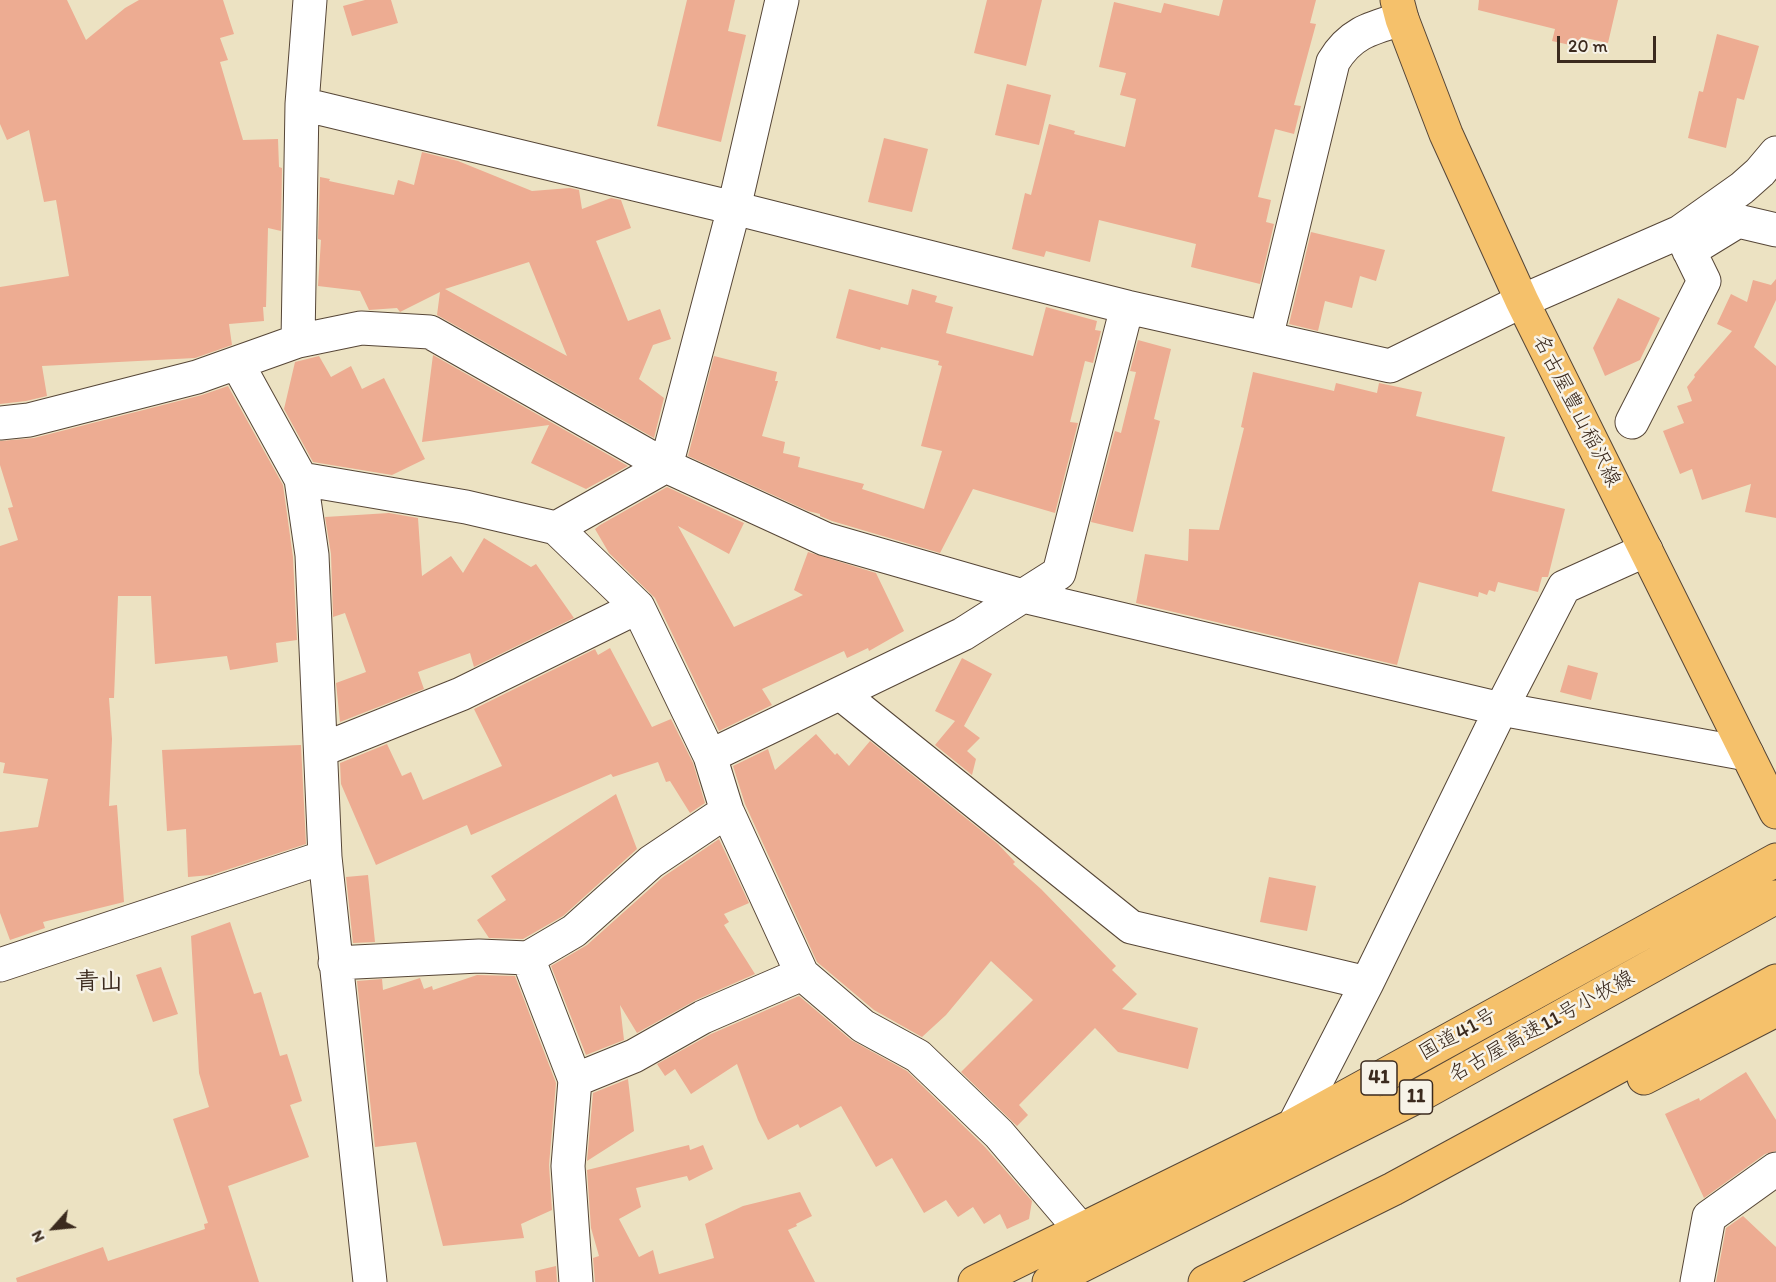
<!DOCTYPE html>
<html>
<head>
<meta charset="utf-8">
<style>
	body { margin:0 }
	#map { position:relative; width:1776px; height:1282px; overflow:hidden; background:#ece2c2; font-family:Itim,sans-serif }
	canvas { display:block }
	.north { position:absolute; left:24px; top:1198px; width:60px; height:60px; -webkit-text-stroke:4px #f7f3e8; paint-order:stroke; rotate:243deg; font-size:16px; font-weight:700; line-height:24px; text-align:center; color:#3b2a1e }
	.north::after { content:''; display:block; margin:auto; width:21px; height:27px; background:#3b2a1e; clip-path:polygon(50% 0,100% 100%,50% 72%,0 100%) }
	.scale { position:absolute; left:1557px; top:36px; width:99px; height:27px; box-sizing:border-box; border:3px solid #3b2a1e; border-top:0; padding-left:8px; font-size:18px; line-height:21px; white-space:nowrap; color:#3b2a1e; -webkit-text-stroke:4px #f7f3e8; paint-order:stroke }
</style>
</head>
<body>
<div id="map">
<canvas width="1776" height="1282"></canvas>
<div class="north">N</div>
<div class="scale">20 m</div>
</div>
<script>
const g = document.querySelector('canvas').getContext('2d');
g.lineJoin = 'round';
function paint(path, color) {
  g.fillStyle = color;
  g.fill(path, 'evenodd');
}
function strokePath(path, color, width, dash) {
  g.strokeStyle = color;
  g.lineWidth = width;
  g.lineCap = dash ? 'butt' : 'round';
  g.setLineDash(dash || []);
  g.stroke(path);
}
function label(font, color, halo, rows, align = 'center') {
  g.font = font + ' Itim,"Klee One",sans-serif';
  g.lineWidth = 5;
  g.setLineDash([]);
  g.textBaseline = 'middle';
  g.strokeStyle = halo;
  g.fillStyle = color;
  for (const [text, x, y, turn = 0] of rows) {
    g.save();
    g.translate(x, y);
    g.rotate((+turn || 0) * Math.PI / 180);
    g.textAlign = isNaN(turn) ? turn : align;
    if (halo) g.strokeText(text, 0, 0);
    g.fillText(text, 0, 0);
    g.restore();
  }
}
paint(new Path2D(`
	M 0,0 L 67,0 L 86,40 L 125,8 L 139,0 L 223,0 L 234,34 L 220,38 L 228,60 L 220,62 L 243,140 L 278,139 L 279,167 L 282,168 L 281,231 L 268,228 L 266,307 L 263,307 L 264,321 L 229,324 L 232,345 L 195,358 L 42,366 L 47,396 L 26,401 L 0,404 L 0,287 L 69,276 L 56,200 L 44,202 L 29,130 L 7,140 L 0,124 Z
	M 365,0 L 391,0 L 398,23 L 352,36 L 343,6 Z
	M 687,0 L 735,0 L 728,31 L 746,35 L 721,142 L 657,126 Z
	M 987,0 L 1042,0 L 1026,66 L 974,53 Z
	M 1223,0 L 1316,0 L 1310,23 L 1316,24 L 1294,105 L 1301,106 L 1294,134 L 1275,129 L 1258,197 L 1271,200 L 1266,222 L 1274,224 L 1260,284 L 1191,267 L 1196,244 L 1099,220 L 1090,262 L 1046,251 L 1044,257 L 1012,249 L 1025,193 L 1031,195 L 1049,124 L 1075,131 L 1074,134 L 1125,147 L 1136,99 L 1120,95 L 1126,73 L 1099,67 L 1114,2 L 1161,13 L 1164,3 L 1219,16 Z
	M 1479,0 L 1618,0 L 1608,43 L 1581,37 L 1579,47 L 1552,41 L 1555,29 L 1478,10 Z
	M 1717,34 L 1759,46 L 1744,100 L 1737,98 L 1726,148 L 1688,138 L 1699,91 L 1703,92 Z
	M 1007,84 L 1051,95 L 1039,145 L 995,135 Z
	M 884,138 L 928,149 L 912,212 L 868,202 Z
	M 422,152 L 458,161 L 532,191 L 570,188 L 579,190 L 582,209 L 611,198 L 621,200 L 631,228 L 596,241 L 628,321 L 660,309 L 671,339 L 653,345 L 639,379 L 664,398 L 654,438 L 437,315 L 440,292 L 400,312 L 397,308 L 369,310 L 360,291 L 318,286 L 321,240 L 318,239 L 320,177 L 330,179 L 329,181 L 394,195 L 398,180 L 414,185 ZM 529,262 L 567,356 L 445,289 Z
	M 1311,232 L 1385,250 L 1376,281 L 1360,276 L 1352,308 L 1325,301 L 1318,331 L 1289,324 Z
	M 1776,279 L 1776,300 L 1754,347 L 1776,366 L 1776,518 L 1745,512 L 1751,484 L 1702,500 L 1692,469 L 1680,474 L 1663,431 L 1684,423 L 1677,406 L 1692,401 L 1687,387 L 1695,377 L 1694,375 L 1732,331 L 1717,324 L 1731,294 L 1747,302 L 1753,280 L 1771,285 Z
	M 849,289 L 908,305 L 912,289 L 937,296 L 935,302 L 953,307 L 946,333 L 1033,356 L 1046,307 L 1097,321 L 1095,330 L 1101,331 L 1093,363 L 1085,361 L 1070,422 L 1078,423 L 1055,513 L 973,489 L 940,553 L 832,521 L 820,516 L 820,514 L 808,511 L 688,456 L 714,356 L 777,372 L 775,381 L 778,381 L 762,436 L 785,442 L 783,453 L 800,457 L 798,467 L 864,484 L 862,489 L 924,509 L 942,451 L 921,446 L 942,366 L 938,365 L 939,361 L 881,347 L 880,350 L 836,338 Z
	M 1618,298 L 1660,318 L 1640,360 L 1605,376 L 1593,348 Z
	M 1138,340 L 1171,349 L 1154,419 L 1160,421 L 1133,532 L 1091,522 L 1115,431 L 1121,433 L 1136,372 L 1130,371 Z
	M 433,355 L 628,466 L 586,489 L 531,463 L 549,425 L 422,442 Z
	M 319,356 L 331,377 L 351,366 L 362,389 L 384,378 L 425,459 L 392,475 L 313,462 L 284,409 L 295,362 Z
	M 1253,372 L 1334,391 L 1336,383 L 1377,393 L 1379,383 L 1422,392 L 1416,416 L 1505,437 L 1492,491 L 1565,509 L 1548,577 L 1542,577 L 1538,592 L 1498,582 L 1495,592 L 1489,590 L 1487,595 L 1479,592 L 1478,597 L 1419,582 L 1397,665 L 1136,603 L 1145,554 L 1188,561 L 1189,529 L 1219,530 L 1244,428 L 1241,427 Z
	M 228,386 L 283,485 L 293,557 L 297,640 L 276,643 L 278,662 L 230,670 L 227,656 L 155,664 L 151,596 L 118,596 L 114,698 L 109,698 L 112,739 L 109,806 L 117,805 L 124,902 L 43,922 L 45,928 L 10,940 L 0,913 L 0,832 L 38,827 L 48,779 L 3,773 L 5,763 L 0,762 L 0,546 L 18,540 L 8,508 L 13,507 L 0,465 L 0,441 L 34,438 L 202,395 Z
	M 667,487 L 744,523 L 729,554 L 678,526 L 734,627 L 803,595 L 794,590 L 808,552 L 876,573 L 904,631 L 869,651 L 868,648 L 847,658 L 844,651 L 762,689 L 772,705 L 719,731 L 655,598 L 609,553 L 595,529 L 600,525 Z
	M 389,513 L 418,518 L 422,576 L 451,556 L 463,573 L 484,538 L 531,567 L 536,564 L 574,618 L 474,667 L 470,653 L 418,672 L 424,689 L 340,722 L 336,683 L 366,672 L 345,613 L 333,617 L 331,554 L 325,517 Z
	M 610,648 L 652,727 L 671,719 L 693,763 L 705,803 L 690,813 L 670,781 L 666,782 L 658,762 L 613,777 L 611,774 L 471,835 L 467,825 L 376,865 L 341,784 L 340,763 L 387,744 L 402,776 L 411,772 L 423,800 L 502,766 L 474,709 L 595,649 L 598,655 Z
	M 962,658 L 992,674 L 964,726 L 980,738 L 967,751 L 976,759 L 972,775 L 935,745 L 955,721 L 935,711 Z
	M 1568,665 L 1598,673 L 1591,700 L 1560,692 Z
	M 816,734 L 835,755 L 837,753 L 849,766 L 870,741 L 998,844 L 1015,862 L 1013,864 L 1041,889 L 1116,966 L 1112,970 L 1137,994 L 1122,1009 L 1198,1028 L 1188,1069 L 1118,1052 L 1095,1028 L 1019,1105 L 1028,1115 L 1017,1126 L 961,1072 L 1033,1000 L 991,961 L 946,1015 L 922,1037 L 874,1010 L 817,962 L 745,804 L 733,766 L 768,749 L 775,770 Z
	M 301,745 L 306,844 L 211,875 L 188,877 L 186,829 L 167,831 L 162,750 Z
	M 616,794 L 637,849 L 563,916 L 523,939 L 489,938 L 477,920 L 506,900 L 491,876 Z
	M 719,839 L 749,903 L 724,914 L 729,922 L 724,925 L 755,974 L 696,1000 L 637,1033 L 620,1005 L 624,1040 L 586,1055 L 551,966 L 587,945 L 663,877 Z
	M 368,875 L 375,942 L 353,943 L 346,877 Z
	M 1269,877 L 1316,886 L 1307,931 L 1260,922 Z
	M 230,922 L 254,994 L 261,992 L 280,1056 L 287,1054 L 302,1101 L 290,1105 L 309,1157 L 228,1186 L 259,1282 L 17,1282 L 16,1278 L 103,1247 L 108,1261 L 205,1229 L 204,1224 L 208,1223 L 173,1119 L 209,1107 L 199,1073 L 191,936 Z
	M 161,967 L 178,1014 L 153,1022 L 136,975 Z
	M 477,975 L 515,976 L 556,1083 L 549,1165 L 552,1210 L 521,1224 L 524,1238 L 443,1246 L 416,1142 L 375,1147 L 357,981 L 382,979 L 383,990 L 420,978 L 424,989 L 432,986 L 433,990 Z
	M 799,996 L 851,1040 L 907,1071 L 985,1147 L 1032,1201 L 1029,1219 L 1007,1229 L 1000,1214 L 984,1224 L 973,1207 L 958,1217 L 946,1200 L 924,1213 L 892,1158 L 876,1167 L 841,1106 L 800,1128 L 798,1124 L 768,1140 L 758,1120 L 737,1064 L 691,1094 L 675,1069 L 665,1076 L 657,1064 L 711,1034 Z
	M 1746,1072 L 1776,1120 L 1776,1151 L 1765,1154 L 1704,1198 L 1665,1114 L 1699,1098 L 1700,1101 Z
	M 628,1079 L 634,1131 L 587,1161 L 593,1093 Z
	M 689,1145 L 690,1150 L 703,1145 L 713,1169 L 689,1181 L 687,1176 L 636,1188 L 641,1207 L 619,1219 L 639,1257 L 653,1250 L 659,1274 L 714,1258 L 705,1224 L 743,1206 L 800,1192 L 812,1216 L 796,1224 L 797,1226 L 788,1230 L 815,1282 L 595,1282 L 593,1258 L 599,1256 L 591,1228 L 587,1170 Z
	M 1743,1216 L 1776,1247 L 1776,1282 L 1716,1282 L 1726,1228 Z
	M 556,1266 L 557,1282 L 536,1282 L 535,1271 Z`), '#edac92');
const minor = new Path2D(`
	M 302,104 L 734,208 L 1127,307 L 1390,366 L 1522,301 L 1680,232 L 1742,188 L 1760,172 L 1776,153
	M 1689,251 L 1738,221 L 1776,230
	M 1266,338 L 1333,62 C 1350,33 1371,28 1402,19
	M 298,341 L 302,104 L 310,0
	M 237,363 L 301,479 L 312,555 L 325,857 L 370,1282
	M 1632,422 L 1704,281 L 1680,232
	M 0,423 L 29,420 L 197,377 L 298,341 L 361,328 L 430,332 L 666,466 L 825,539 L 1023,596 L 1501,709 L 1747,754
	M 301,479 L 466,507 L 556,528 L 638,607 L 710,756 L 727,811 L 802,974 L 863,1026 L 918,1056 L 999,1134 L 1081,1230
	M 556,528 L 666,466 L 734,208 L 782,0
	M 841,694 L 1131,927 L 1367,983
	M 321,750 L 461,694 L 638,607
	M 710,756 L 963,634 L 1059,573 L 1127,307
	M 528,958 L 575,1080 L 568,1166 L 576,1282
	M 335,963 L 479,956 L 528,958 L 574,931 L 651,862 L 727,811
	M 0,965 L 325,857
	M 575,1080 L 634,1056 L 703,1017 L 802,974
	M 1294,1125 L 1367,983 L 1501,709 L 1564,587 L 1646,550
	M 1697,1282 L 1709,1217 L 1776,1169`);
const major = new Path2D(`
	M 1397,0 L 1402,19 L 1446,134 L 1522,301 L 1776,812`);
const highway = new Path2D(`
	M 1644,1078 L 1776,1010
	M 975,1282 L 1294,1125 L 1776,860
	M 1049,1282 L 1418,1096 L 1776,897
	M 1205,1282 L 1393,1189 L 1776,981`);
strokePath(minor, '#564637', 35);
strokePath(major, '#564637', 35);
strokePath(highway, '#564637', 35);
strokePath(minor, '#fff', 33);
strokePath(major, '#f5c16b', 33);
strokePath(highway, '#f5c16b', 33);
for (const [x, y, w] of [
	[1379,1078,36],
	[1416,1097,33]
]) {
  const box = new Path2D();
  box.roundRect(x - w / 2, y - 17, w, 34, 4.5);
  g.fillStyle = '#f7f3e8';
  g.fill(box);
  strokePath(box, '#3b2a1e', 1.5);
}
label('bold 20px', '#3b2a1e', null, [
	["41",1379,1078],
	["11",1416,1097]
]);
label('21px', '#3b2a1e', '#f7f3e8', [
	["名古屋豊山稲沢線",1576,411,63],
	["名古屋高速11号小牧線",1542,1027,-29],
	["国道41号",1458,1035,-29]
]);
label('bold 24px', '#3b2a1e', '#f7f3e8', [
	["青山",99,983]
]);
</script>
</body>
</html>
